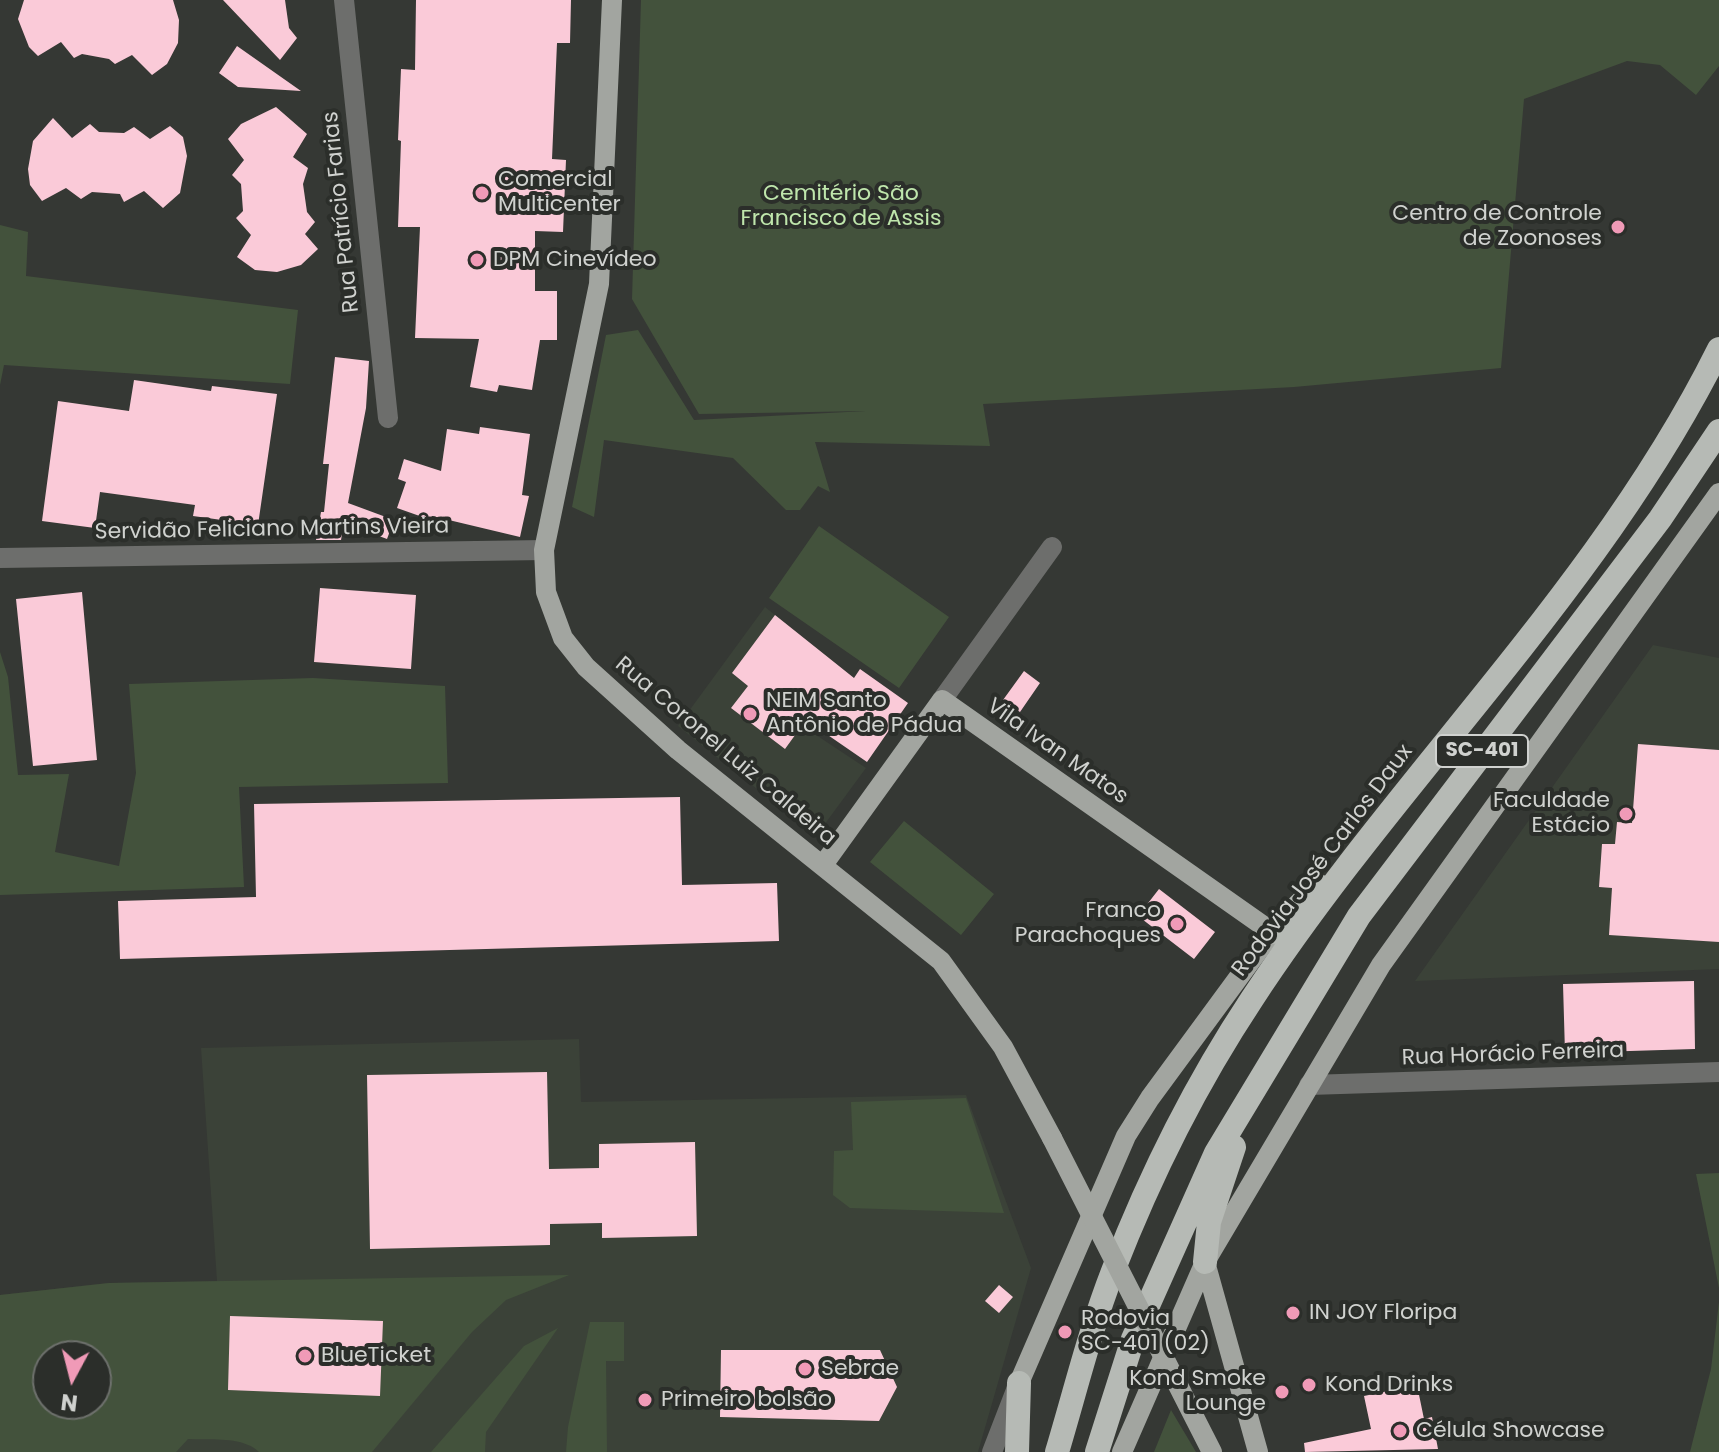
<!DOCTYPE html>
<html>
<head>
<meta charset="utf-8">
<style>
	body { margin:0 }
	#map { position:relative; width:1719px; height:1452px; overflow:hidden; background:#353834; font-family:Poppins,sans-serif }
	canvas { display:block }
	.north { position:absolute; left:32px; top:1340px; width:80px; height:80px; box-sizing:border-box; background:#2b2e2a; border:2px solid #6d706c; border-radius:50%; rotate:187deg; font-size:22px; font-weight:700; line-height:32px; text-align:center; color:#d0d2cf }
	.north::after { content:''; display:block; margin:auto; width:28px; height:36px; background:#f09ab7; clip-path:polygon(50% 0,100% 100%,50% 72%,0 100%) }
</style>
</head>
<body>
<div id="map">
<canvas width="1719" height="1452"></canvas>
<div class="north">N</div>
</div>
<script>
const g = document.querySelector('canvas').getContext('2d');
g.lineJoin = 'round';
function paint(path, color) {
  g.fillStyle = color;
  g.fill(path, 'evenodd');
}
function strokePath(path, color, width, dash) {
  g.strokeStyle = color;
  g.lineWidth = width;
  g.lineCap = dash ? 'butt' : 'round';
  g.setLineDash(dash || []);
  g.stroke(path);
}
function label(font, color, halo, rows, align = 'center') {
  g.font = font + ' Poppins,sans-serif';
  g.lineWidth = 8;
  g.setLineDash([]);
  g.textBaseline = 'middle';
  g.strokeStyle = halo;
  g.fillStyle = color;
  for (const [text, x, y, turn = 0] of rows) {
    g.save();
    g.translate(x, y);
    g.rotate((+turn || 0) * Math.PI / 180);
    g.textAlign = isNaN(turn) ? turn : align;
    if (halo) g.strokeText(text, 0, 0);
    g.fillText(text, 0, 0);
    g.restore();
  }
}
paint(new Path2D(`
	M 765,607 L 844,670 L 804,727 L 866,768 L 816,836 L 678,726 Z
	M 1653,645 L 1719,658 L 1719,969 L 1415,981 Z
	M 579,1039 L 581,1102 L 966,1095 L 1031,1268 L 978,1452 L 0,1452 L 0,1295 L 108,1283 L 217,1281 L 201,1048 ZM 48,1356 L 96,1356 L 96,1404 L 48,1404 Z`), '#3b4238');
paint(new Path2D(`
	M 641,0 L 1719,0 L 1719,66 L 1696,95 L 1660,65 L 1627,61 L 1524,99 L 1501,368 L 1294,387 L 983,404 L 990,446 L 815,442 L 830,492 L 818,486 L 800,510 L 786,510 L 733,458 L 604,440 L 594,517 L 572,507 L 606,335 L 638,330 L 694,420 L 866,411 L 699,414 L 632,299 Z
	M 0,225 L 28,232 L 26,276 L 298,310 L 290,384 L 4,365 L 0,385 Z
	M 819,526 L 949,617 L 899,688 L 769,598 Z
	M 0,652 L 8,677 L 18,775 L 69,774 L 55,852 L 119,866 L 136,773 L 129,684 L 313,678 L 445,686 L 448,783 L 239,787 L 244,887 L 0,895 Z
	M 904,821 L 994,894 L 961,935 L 870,862 Z
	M 966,1098 L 1004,1213 L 850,1208 L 833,1195 L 834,1151 L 853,1150 L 851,1102 Z
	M 1719,1173 L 1719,1288 L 1696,1174 Z
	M 569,1275 L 506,1300 L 472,1332 L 372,1452 L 259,1452 C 243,1436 210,1440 188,1439 L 176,1452 L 0,1452 L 0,1295 L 109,1283 ZM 48,1356 L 96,1356 L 96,1404 L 48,1404 Z
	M 1719,1302 L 1719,1452 L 1690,1452 L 1711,1369 Z
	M 590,1322 L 624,1322 L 624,1361 L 606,1361 L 607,1452 L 566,1452 L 568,1427 Z
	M 558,1328 L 486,1432 L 485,1452 L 431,1452 L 524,1346 Z
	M 1171,1410 L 1196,1452 L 1154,1452 Z`), '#43523c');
paint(new Path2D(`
	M 24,0 L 173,0 L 179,20 L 178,43 L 167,64 L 152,75 L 132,55 L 115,64 L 109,59 L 82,54 L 74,58 L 61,42 L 38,56 L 29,47 L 18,19 Z
	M 223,0 L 285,0 L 289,28 L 297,38 L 280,60 Z
	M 416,0 L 571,0 L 570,43 L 557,43 L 552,159 L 566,160 L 563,232 L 535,231 L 535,291 L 557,291 L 557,340 L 540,340 L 532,390 L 499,385 L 497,392 L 470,387 L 479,339 L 415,338 L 420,227 L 398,227 L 401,141 L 398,140 L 401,69 L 415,70 Z
	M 237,46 L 301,91 L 238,87 L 219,73 Z
	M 276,107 L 307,134 L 293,157 L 308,168 L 303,184 L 307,212 L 315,222 L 305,234 L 318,249 L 301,265 L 277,272 L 255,270 L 237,257 L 251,235 L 236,218 L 243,211 L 241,184 L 232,175 L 244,160 L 228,139 L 241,124 Z
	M 53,118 L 72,138 L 90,124 L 99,132 L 124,133 L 134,127 L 150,139 L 170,126 L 183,137 L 187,156 L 180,193 L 163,208 L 144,191 L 124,202 L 120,194 L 92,192 L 81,199 L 66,188 L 42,201 L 30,185 L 28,169 L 33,141 Z
	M 335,357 L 369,361 L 366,408 L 348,503 L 394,520 L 387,539 L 344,523 L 341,540 L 316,540 L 321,512 L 324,512 L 329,464 L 323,464 Z
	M 134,380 L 211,391 L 212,386 L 277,394 L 258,525 L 193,516 L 195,505 L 100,492 L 95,528 L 42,521 L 58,401 L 129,411 Z
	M 480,427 L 530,434 L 522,495 L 529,496 L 520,537 L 432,516 L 431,520 L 397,508 L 406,482 L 398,479 L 404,459 L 441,471 L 447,429 L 479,434 Z
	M 320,588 L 416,595 L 411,669 L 314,662 Z
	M 82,592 L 97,760 L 33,766 L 16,599 Z
	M 775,615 L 854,678 L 860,669 L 908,703 L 867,762 L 806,720 L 785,749 L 731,708 L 748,686 L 732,673 Z
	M 1024,671 L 1040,683 L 1020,712 L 1003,700 Z
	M 1638,744 L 1719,750 L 1719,942 L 1609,935 L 1612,888 L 1599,887 L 1602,844 L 1615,844 L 1617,822 L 1632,823 Z
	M 680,797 L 682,885 L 777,883 L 779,941 L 120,959 L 118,901 L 256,897 L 254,804 Z
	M 1159,889 L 1215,932 L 1194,959 L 1138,916 Z
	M 1694,981 L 1695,1049 L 1565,1053 L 1563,984 Z
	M 547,1072 L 549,1169 L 599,1168 L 599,1144 L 695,1142 L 697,1236 L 602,1238 L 602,1223 L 550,1224 L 550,1245 L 370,1249 L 367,1075 Z
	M 999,1285 L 1013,1297 L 999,1313 L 985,1301 Z
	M 230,1316 L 383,1321 L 380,1396 L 228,1390 Z
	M 721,1350 L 880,1350 L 897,1387 L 879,1421 L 720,1417 Z
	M 1417,1385 L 1424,1419 L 1432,1417 L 1438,1449 L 1305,1452 L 1304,1443 L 1371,1429 L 1364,1396 Z`), '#facad8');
strokePath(new Path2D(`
	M 344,0 L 388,418
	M 0,558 L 544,550
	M 942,700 L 1052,547
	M 1309,1085 L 1719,1072
	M 992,1452 L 1016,1390`), '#6d6e6c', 20);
strokePath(new Path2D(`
	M 612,0 L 599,284 L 544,550 L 546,592 L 563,638 L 586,667 L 678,750 L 941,961 L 1003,1047 L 1052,1138
	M 823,865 L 942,700 L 1272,932 L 1150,1098 L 1126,1136 L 1019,1383
	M 1205,1262 L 1258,1452
	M 1122,1452 L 1205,1262 L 1381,965 L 1719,493`), '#a2a5a0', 20);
strokePath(new Path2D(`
	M 1272,932 L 1319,886
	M 1205,1262 L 1209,1222 L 1234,1147
	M 1017,1452 L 1019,1383
	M 1057,1452 C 1075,1392 1090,1330 1113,1271 C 1149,1178 1197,1082 1252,999 C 1398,776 1600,589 1719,349
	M 1097,1452 L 1133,1339 L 1216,1153 L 1359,916 L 1660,519 L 1719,431`), '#b6bab5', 24);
strokePath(new Path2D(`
	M 1052,1138 L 1212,1452`), '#a2a5a0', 20);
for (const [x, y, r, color] of [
	[482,193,8,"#f09ab7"],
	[1618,227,8,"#f09ab7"],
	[477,260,8,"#f09ab7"],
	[750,714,8,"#f09ab7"],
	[1626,814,8,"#f09ab7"],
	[1177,924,8,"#f09ab7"],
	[1293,1313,8,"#f09ab7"],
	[1065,1332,8,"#f09ab7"],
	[305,1356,8,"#f09ab7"],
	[805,1369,8,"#f09ab7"],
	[1309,1385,8,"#f09ab7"],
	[1282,1392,8,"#f09ab7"],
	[645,1400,8,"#f09ab7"],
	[1400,1431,8,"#f09ab7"]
]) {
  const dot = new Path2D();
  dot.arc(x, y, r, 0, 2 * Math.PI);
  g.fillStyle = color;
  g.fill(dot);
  strokePath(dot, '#2b2e2a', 3);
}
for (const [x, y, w] of [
	[1482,751,92]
]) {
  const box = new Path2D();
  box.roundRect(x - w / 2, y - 16, w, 32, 6);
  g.fillStyle = '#2b2e2a';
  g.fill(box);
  strokePath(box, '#d0d2cf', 2);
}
label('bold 20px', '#d0d2cf', null, [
	["SC-401",1482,751]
]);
label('22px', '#d0d2cf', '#2b2e2a', [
	["Comercial",498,180],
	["Multicenter",498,205],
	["Centro de Controle",1602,214,"right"],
	["de Zoonoses",1602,239,"right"],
	["DPM Cinevídeo",493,260],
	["NEIM Santo",766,701],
	["Antônio de Pádua",766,726],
	["Faculdade",1610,801,"right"],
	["Estácio",1610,826,"right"],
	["Franco",1161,911,"right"],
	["Parachoques",1161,936,"right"],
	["IN JOY Floripa",1309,1313],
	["Rodovia",1081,1319],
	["SC-401 (02)",1081,1344],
	["BlueTicket",321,1356],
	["Sebrae",821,1369],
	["Kond Smoke",1266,1379,"right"],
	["Lounge",1266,1404,"right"],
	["Kond Drinks",1325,1385],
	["Primeiro bolsão",661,1400],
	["Célula Showcase",1416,1431]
], 'left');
label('22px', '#bfe6ac', '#2b2e2a', [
	["Cemitério São",841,194],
	["Francisco de Assis",841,219]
]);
label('22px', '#d0d2cf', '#2b2e2a', [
	["Rua Patrício Farias",342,212,-96],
	["Servidão Feliciano Martins Vieira",272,530,-1],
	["Rua Coronel Luiz Caldeira",725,752,40],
	["Vila Ivan Matos",1057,752,35],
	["Rodovia José Carlos Daux",1323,861,-53],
	["Rua Horácio Ferreira",1513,1055,-2]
]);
</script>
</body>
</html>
